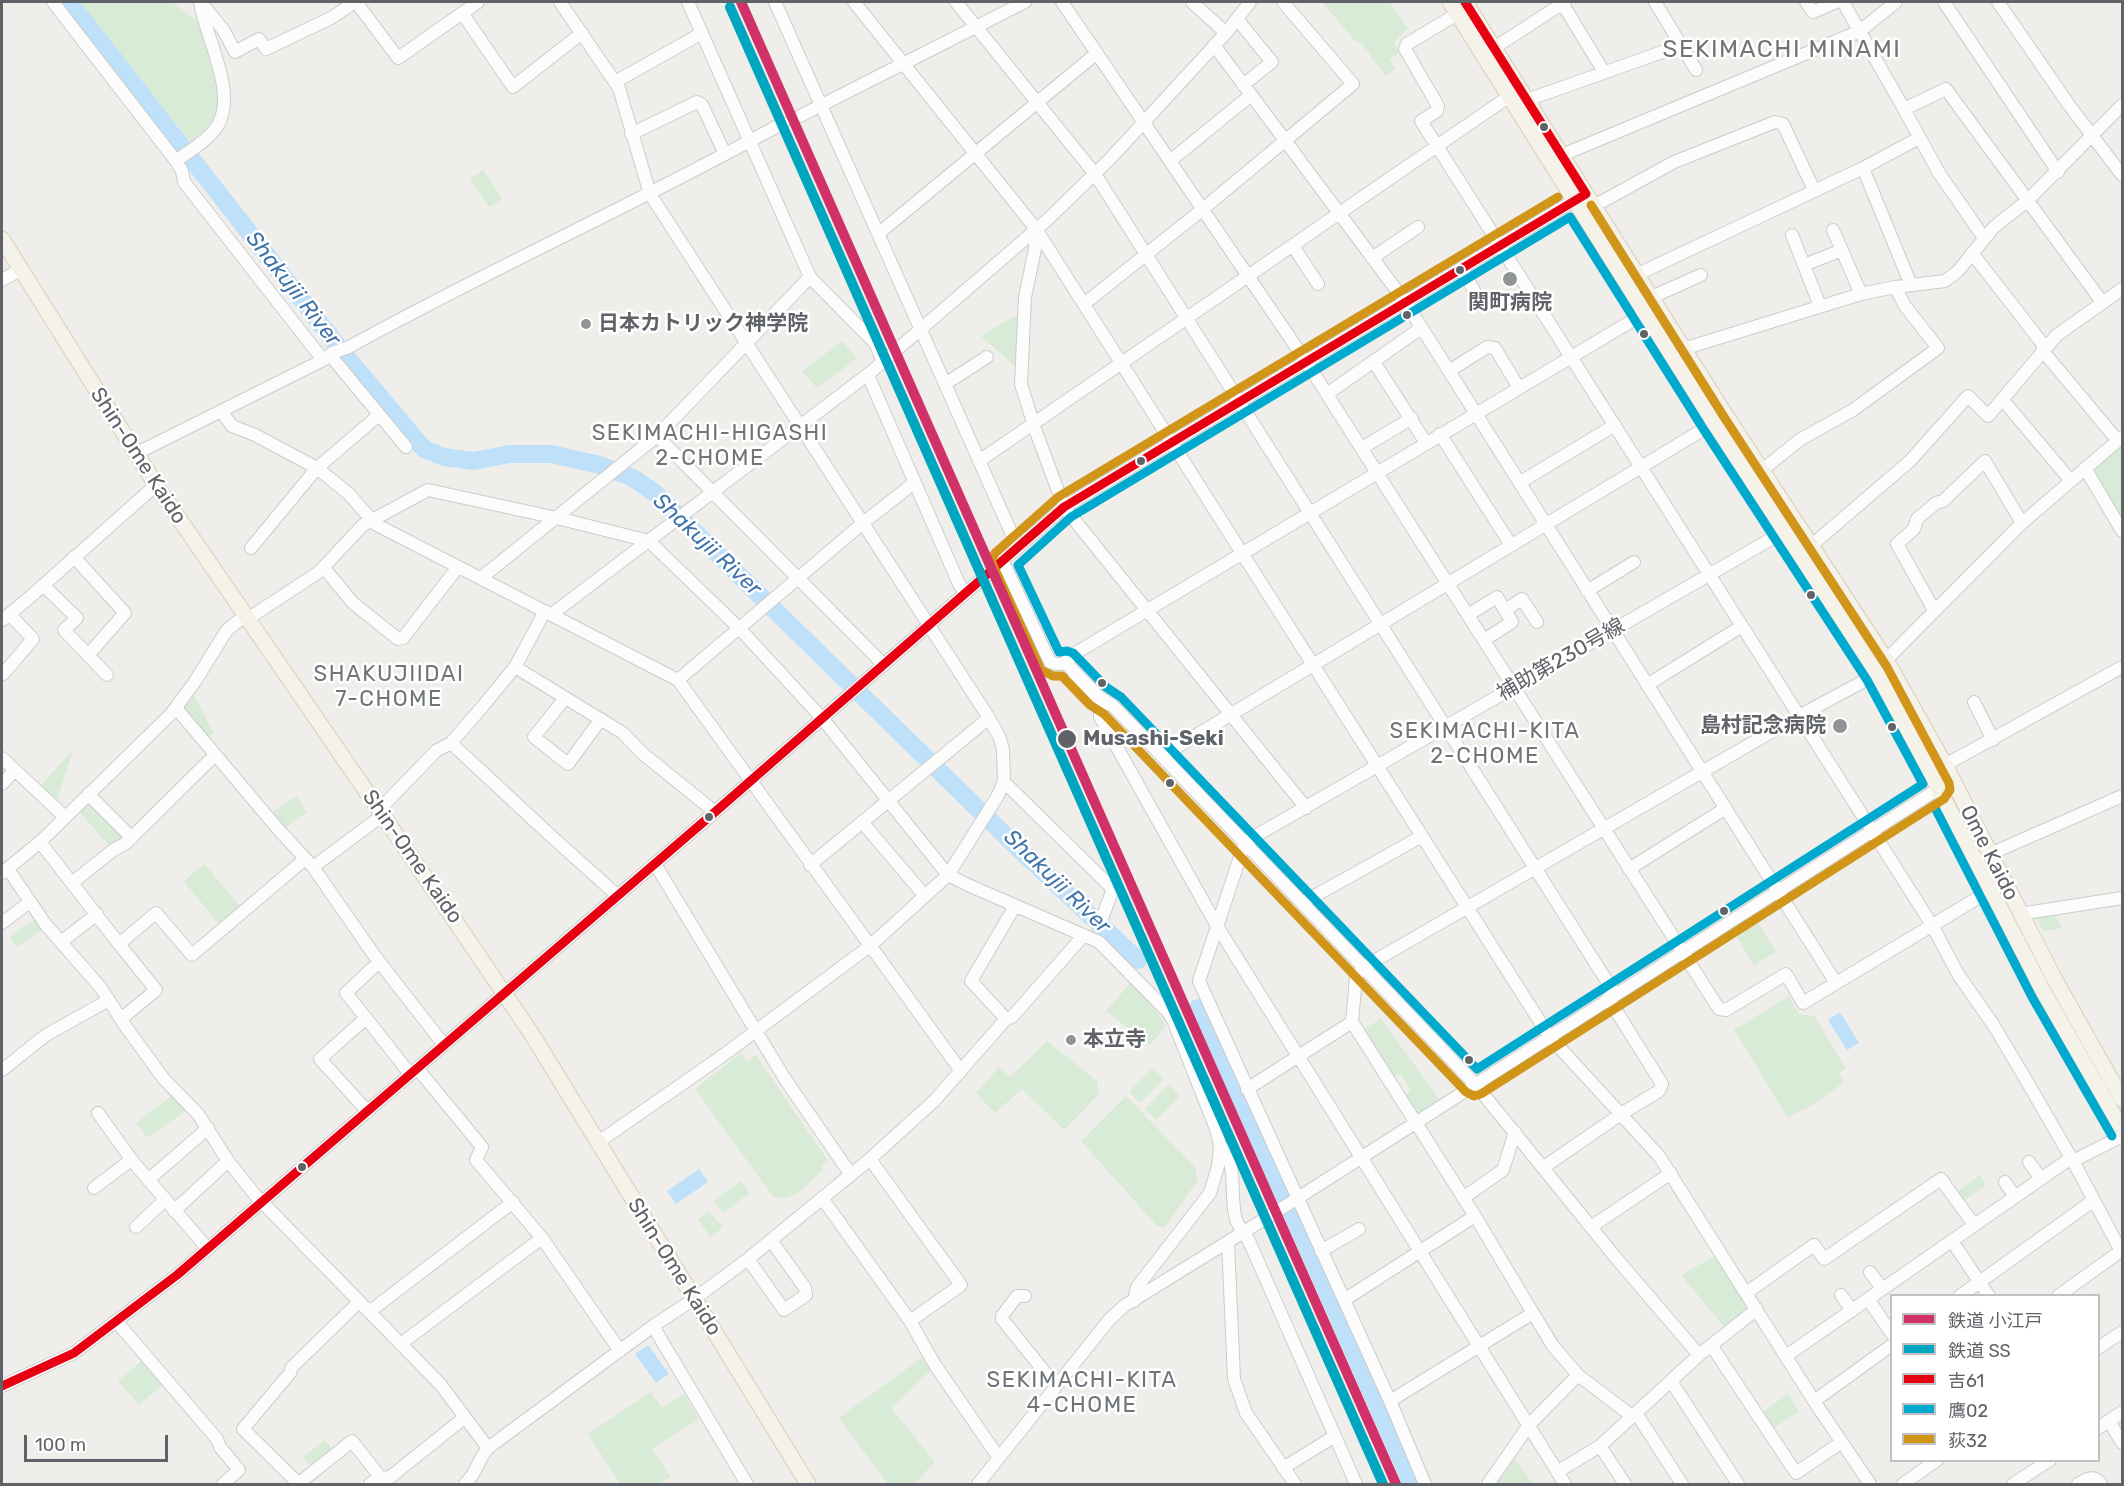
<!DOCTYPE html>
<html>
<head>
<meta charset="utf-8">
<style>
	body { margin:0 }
	#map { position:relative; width:2124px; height:1486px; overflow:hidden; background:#efeeea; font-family:Rubik,"Noto Sans JP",sans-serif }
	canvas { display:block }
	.frame { position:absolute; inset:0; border:3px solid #5f6368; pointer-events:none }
	.legend { position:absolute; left:1890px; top:1294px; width:210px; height:168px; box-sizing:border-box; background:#fff; border:2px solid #bfc1c3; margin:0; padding:8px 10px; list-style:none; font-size:18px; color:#5f6368 }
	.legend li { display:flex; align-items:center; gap:12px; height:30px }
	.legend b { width:30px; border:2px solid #bfc1c3 }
	.scale { position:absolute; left:24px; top:1435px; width:144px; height:27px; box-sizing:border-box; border:3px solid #5f6368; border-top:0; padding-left:8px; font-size:18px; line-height:21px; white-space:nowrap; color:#5f6368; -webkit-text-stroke:4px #fff; paint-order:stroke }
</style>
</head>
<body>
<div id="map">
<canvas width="2124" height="1486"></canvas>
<div class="frame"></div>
<ul class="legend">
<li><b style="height:8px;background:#d13169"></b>鉄道 小江戸</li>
<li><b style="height:8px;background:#00a6bf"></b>鉄道 SS</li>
<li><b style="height:8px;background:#e60012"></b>吉61</li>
<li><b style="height:8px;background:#00a9ce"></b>鷹02</li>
<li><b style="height:8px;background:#d1951a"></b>荻32</li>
</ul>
<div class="scale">100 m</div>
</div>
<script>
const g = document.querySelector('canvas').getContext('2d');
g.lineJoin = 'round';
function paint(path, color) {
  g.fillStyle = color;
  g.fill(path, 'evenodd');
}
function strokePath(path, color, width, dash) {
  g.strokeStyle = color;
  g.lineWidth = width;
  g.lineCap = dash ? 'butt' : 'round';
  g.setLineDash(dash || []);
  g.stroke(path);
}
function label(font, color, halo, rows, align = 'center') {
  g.font = font + ' Rubik,"Noto Sans JP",sans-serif';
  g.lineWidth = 5;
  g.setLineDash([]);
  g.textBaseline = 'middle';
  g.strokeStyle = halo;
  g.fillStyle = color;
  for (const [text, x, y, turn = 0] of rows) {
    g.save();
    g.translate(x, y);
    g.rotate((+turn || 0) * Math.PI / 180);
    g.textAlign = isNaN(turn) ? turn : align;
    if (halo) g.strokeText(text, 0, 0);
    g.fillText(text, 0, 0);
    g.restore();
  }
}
paint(new Path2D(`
	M 77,2 L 172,2 L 201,25 L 219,98 L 218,107 L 212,122 L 203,134 L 191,142 Z
	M 1322,2 L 1389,2 L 1408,28 L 1394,42 L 1399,53 L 1390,59 L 1395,68 L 1386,76 L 1371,58 L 1372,56 L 1359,41 L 1357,43 Z
	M 483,170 L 502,199 L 489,207 L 470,179 Z
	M 1018,314 L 1019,347 L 1016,367 L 981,336 Z
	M 842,341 L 857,358 L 817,388 L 802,371 Z
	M 2122,442 L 2122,527 L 2090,469 Z
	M 193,693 L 214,733 L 207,738 L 182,710 Z
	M 73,750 L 56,803 L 40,786 Z
	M 296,796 L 307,812 L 284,829 L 271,813 Z
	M 88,801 L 125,835 L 123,840 L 111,848 L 78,810 Z
	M 204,864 L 241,907 L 220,926 L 184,881 Z
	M 1753,914 L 1776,952 L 1754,965 L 1731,928 Z
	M 2054,914 L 2062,928 L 2043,931 L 2036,916 Z
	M 38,917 L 45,928 L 17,947 L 10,937 Z
	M 1131,982 L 1158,1013 L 1166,1026 L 1150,1045 L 1106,1011 Z
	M 1789,996 L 1799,1014 L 1814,1016 L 1846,1068 L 1839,1073 L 1844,1082 L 1808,1108 L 1799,1111 L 1788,1118 L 1734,1030 Z
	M 1381,1019 L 1440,1100 L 1419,1114 L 1415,1111 L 1405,1096 L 1411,1091 L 1401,1074 L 1394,1078 L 1364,1029 Z
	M 1047,1041 L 1097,1081 L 1099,1094 L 1064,1130 L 1022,1089 L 995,1113 L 976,1093 L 999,1067 L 1010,1077 Z
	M 741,1053 L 747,1061 L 756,1055 L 828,1161 L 821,1166 L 824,1170 C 812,1178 803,1193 788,1197 C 784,1198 779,1197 774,1198 L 695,1089 Z
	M 1153,1068 L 1164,1079 L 1140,1103 L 1129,1092 Z
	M 1169,1084 L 1180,1096 L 1156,1120 L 1145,1109 Z
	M 174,1094 L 188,1109 L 150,1137 L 145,1135 L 136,1123 Z
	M 1126,1096 L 1195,1167 L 1198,1180 L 1165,1227 L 1157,1226 L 1081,1141 Z
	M 1980,1175 L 1986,1185 L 1962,1202 L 1956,1193 Z
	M 741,1181 L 750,1193 L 723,1213 L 714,1201 Z
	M 709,1211 L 723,1227 L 711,1237 L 698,1220 Z
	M 1717,1255 L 1752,1309 L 1726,1329 L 1681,1275 Z
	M 921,1358 L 931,1370 L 891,1408 L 935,1462 L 914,1484 L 888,1484 L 839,1418 Z
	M 144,1359 L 164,1383 L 139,1405 L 118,1381 Z
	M 651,1392 L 662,1408 L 684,1394 L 699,1419 L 652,1449 L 671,1477 L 658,1484 L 620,1484 L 588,1434 Z
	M 1788,1394 L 1799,1411 L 1773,1429 L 1762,1412 Z
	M 325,1440 L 333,1451 L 311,1468 L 303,1457 Z
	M 1514,1458 L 1533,1484 L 1493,1484 Z`), '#d8ebd6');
paint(new Path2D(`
	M 1840,1012 L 1859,1043 L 1847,1050 L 1828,1020 Z
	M 699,1169 L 708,1182 L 676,1204 L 667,1191 Z
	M 648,1345 L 669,1374 L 656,1383 L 635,1354 Z`), '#bfe0f9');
strokePath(new Path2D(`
	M 69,2 L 348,359 L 424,449 L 444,457 L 474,461 L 509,454 L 551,454 L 600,465 L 633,478 L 655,493 L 1021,851 L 1138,960
	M 1198,1008 L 1293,1215 L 1412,1484`), '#bfe0f9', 18);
const minor = new Path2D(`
	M 53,2 L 176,161 L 182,171 L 184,182 L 323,360
	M 201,2 L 224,31 L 235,52 L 259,39 L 266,49 L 331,18 L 355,2
	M 356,2 L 398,58 L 478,2
	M 560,2 L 619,88 L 650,194 L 989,718 L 1000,738 L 1003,750 L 1004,782 L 997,797 L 948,875 L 870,946 L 718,1059 L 597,1143
	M 688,2 L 810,277 L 875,343 L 883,362
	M 775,2 L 1018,548
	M 854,2 L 1036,229 L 1549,1036 L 1659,1156 L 1814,1401 L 1870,1484
	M 956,2 L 1095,174 L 1615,994
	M 1062,2 L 1307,363 L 1719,1009 L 1726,1010 L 1786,974 L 1803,1003 L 1991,890
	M 1192,2 L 1226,33
	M 1655,2 L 1696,70
	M 1806,2 L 1813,12 L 1836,2
	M 1843,2 L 1904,109 L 1946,89 L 2102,302
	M 1944,2 L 2058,172
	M 1998,2 L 2069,105 L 2122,175
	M 1562,3 L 1604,72
	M 462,13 L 513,87 L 582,33
	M 1457,14 L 1407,44 L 1405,49 L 1438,106 L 1437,111 L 1421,121 L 1932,925 L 1958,974 L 1994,1026 L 2022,1073 L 2073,1161 L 2122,1253
	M 1237,19 L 1272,62 L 1243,85
	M 1214,45 L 1406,303 L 1836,983
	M 1494,48 L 1565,2
	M 615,82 L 702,33
	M 1527,100 L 1682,45
	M 1904,109 L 1939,173 L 1984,238
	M 800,116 L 1025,2
	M 631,134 L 697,102 L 702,105 L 725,154
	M 1562,155 L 1860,31 L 1896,2
	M 176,161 C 189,151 209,140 218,125 C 237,92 206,38 200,3
	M 1170,161 L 1251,95
	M 1863,168 L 1911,285
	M 1594,206 L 1674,162 L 1775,122 L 1783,124 L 1814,190
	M 1036,229 L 1035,249 L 1025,297 L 1021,384 L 1035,429 L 1064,507 L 1306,808
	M 1833,230 L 1861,294
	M 878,234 L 1097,53
	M 1792,235 L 1820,306
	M 1293,246 L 1318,284
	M 1972,253 L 2045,347
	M 1372,258 L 1418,227
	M 1804,265 L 1842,250
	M 1462,270 L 1481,302
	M 1638,274 L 1863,168 L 1919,138
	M 2,280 L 20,270
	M 1652,297 L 1701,275
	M 1084,304 L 1203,209 L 1353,84 L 1283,2
	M 1683,349 L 1861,294 L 1895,287 L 1945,281 L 1958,271 L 1994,227 L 2027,201 L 2122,105
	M 2042,350 L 2118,441
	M 330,355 L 406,447
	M 1374,362 L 1426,443
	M 1449,371 L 1487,347 L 1495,348 L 1519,388
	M 868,375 L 959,584 L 966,593
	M 945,384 L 987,357
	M 1327,394 L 1421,328
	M 2002,399 L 2071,481
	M 221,411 L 232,426 L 255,435 L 317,468 L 349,494 L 375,524 L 678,680 L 961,1071
	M 1440,434 L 1511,545
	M 657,436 L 884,665
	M 1362,448 L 1412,418
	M 135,454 L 323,360 L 332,353 L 349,347 C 492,268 640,202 783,123
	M 979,461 L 1517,91
	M 2085,468 L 2122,531
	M 1762,470 L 1801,439 L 1853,410 L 1938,348 L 1905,306 L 1895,287
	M 1519,483 L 1615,425
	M 1812,545 L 1910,461 L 1968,396 L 1988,416 L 2057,335 L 2122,289
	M 251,548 L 317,468 L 379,415
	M 74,557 L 125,613 L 88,655
	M 1003,562 L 1050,662 C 1062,667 1066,663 1074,654 L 1645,313
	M 324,568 L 353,603 L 398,639 L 403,638 L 458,567
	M 481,578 L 657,436 L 810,277
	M 43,585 L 77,618 L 64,630 L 107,675
	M 1587,591 L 1634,562
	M 1505,610 L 1522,599 L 1537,622
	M 1934,610 L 1897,544 L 1914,529 L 1917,519 L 1936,503 L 1943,501 L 1985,461 L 2022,523
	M 552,614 L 871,372 L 1046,221 L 1109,160 L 1226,33 L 1250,2
	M 1468,615 L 1497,597 L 1512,622 L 1484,640
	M 2,620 L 29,598 L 156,485
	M 1886,660 L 2022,523 L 2122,437
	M 1066,663 L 1098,696 L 1112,705 L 1162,756 L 1475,1084 L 1616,1258 L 1699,1355
	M 515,667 L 623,733 L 642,753 L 715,812
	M 2,673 L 3,674 L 33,639 L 9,614
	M 1074,674 C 1075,684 1080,693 1088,699 L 1102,699
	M 678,680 L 863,523 L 914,483
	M 1647,685 L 1742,626
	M 565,698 L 534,737 L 568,764 L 601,719
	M 1105,701 L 1100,712 L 1100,717 L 1217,926 L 1565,1484
	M 1974,702 L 1993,740
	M 176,708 L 278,829 L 313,867 L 374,955 L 444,1045
	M 451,743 L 551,836 L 618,896
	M 1162,756 L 1714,423
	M 2,758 L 65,817
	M 1004,782 L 1113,889 L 1102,918
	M 2,784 L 15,770
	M 88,794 L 132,838
	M 379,810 L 436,751 L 451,743 L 483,706 L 515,667 L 545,611
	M 862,822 L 925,896
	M 40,842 L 119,944 L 156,913 L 192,955 L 305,859
	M 1990,854 L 2122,796
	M 655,864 L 785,1079 L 851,1175
	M 810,865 L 989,718
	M 313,867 L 383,815
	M 8,869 L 46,925 L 101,988 L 126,1027 L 163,1078 L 198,1114 L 228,1161 L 256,1196 L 441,1385 L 488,1448
	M 1629,869 L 1726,808
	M 2,873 L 40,842 L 171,714 L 194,683 L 227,630 L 238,621 L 255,614 L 319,572 L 363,525 L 428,490 L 557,518 L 649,541 L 739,628 L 822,718 L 948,875 L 968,885 L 1099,942 L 1167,1011 L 1173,1020 L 1216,1129 L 1220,1145 L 1218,1166 L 1210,1193 L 1137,1287 L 1134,1301
	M 72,883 L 112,851 L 126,843 L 215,755
	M 1302,903 L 1422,836
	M 2020,914 L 2122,898
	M 2,923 L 30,902
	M 61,942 L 97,914
	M 119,944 L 156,990 L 121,1019
	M 366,1018 L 410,1074
	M 1006,1019 L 971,981 L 1015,906
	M 417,1068 L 482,1147 L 476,1160 L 542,1238 L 620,1351
	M 2,1070 L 46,1035 L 109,1000
	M 1247,1089 L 1352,1022
	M 368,1112 L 320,1059 L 366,1018 L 346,993 L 379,962
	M 98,1113 L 134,1163 L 208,1249
	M 1220,1145 C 1238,1162 1230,1193 1235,1215 C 1236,1225 1244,1232 1249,1241 L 1356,1484
	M 870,1159 L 961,1285 L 910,1321
	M 2073,1161 L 2122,1136
	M 2029,1162 L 2041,1179
	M 1544,1167 L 1621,1114 L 1659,1091 L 1662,1084 L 1608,998
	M 148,1180 L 208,1128
	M 2005,1182 L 2015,1197
	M 94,1188 L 131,1160
	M 822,1198 L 910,1321 L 935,1365 L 999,1458
	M 1463,1198 L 1503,1170 L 1515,1132
	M 174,1211 L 228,1161
	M 136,1227 L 165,1200
	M 1591,1227 L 1671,1173
	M 1952,1241 L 1989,1296
	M 1228,1242 L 1234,1379 L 1246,1413 L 1295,1484
	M 1321,1251 L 1359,1229
	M 748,1259 L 784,1310 L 806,1295 L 805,1288 L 771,1240
	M 1870,1272 L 1882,1289
	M 1746,1293 L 1814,1245 L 1824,1259 L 1941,1179 L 1974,1225
	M 1841,1295 L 1852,1311
	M 1025,1296 L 1017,1296 L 1002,1316 L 1002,1319 L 1056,1386
	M 1960,1296 L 2094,1200
	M 2058,1296 L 2121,1251
	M 1868,1299 L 1892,1334
	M 1344,1300 L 1475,1216
	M 369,1312 L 513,1202
	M 1533,1313 L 1553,1346 L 1578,1375 L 1632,1416
	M 117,1322 L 217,1439 L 220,1447 L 239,1470 L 223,1484
	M 653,1326 L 747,1484
	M 402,1343 L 542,1238
	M 1711,1345 L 1796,1473 L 1842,1442
	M 2098,1348 L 2122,1332
	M 1786,1356 L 2071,1158
	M 1671,1381 L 1738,1484
	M 2,1386 L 74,1353 L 177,1275 L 715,812 L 1064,507 L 1580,197
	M 1390,1401 L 1533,1313 L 1475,1216 L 1352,1022 L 1356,977 L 1362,968 L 1799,716 L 1877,674
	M 1814,1401 L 1892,1345
	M 1636,1413 L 1682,1484
	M 2109,1421 L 2122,1443
	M 2098,1428 L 2122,1412
	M 1600,1446 L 1625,1484
	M 1283,1468 L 1335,1436
	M 1557,1472 L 1600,1446 L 1699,1355 L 1757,1309
	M 380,1477 L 389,1478 L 464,1418
	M 298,1484 L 352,1441 L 380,1477 L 370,1484
	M 299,1484 L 243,1429 L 290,1373 L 292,1367 L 359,1302
	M 465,1484 C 476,1474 478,1460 488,1448 L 653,1326 L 694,1299 L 748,1259 L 870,1159 L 934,1101 L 1006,1019 L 1012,1017 L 1084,935
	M 978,1484 L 1109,1320 L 1124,1306 L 1276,1212 L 1938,789 L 1945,765 L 2122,667
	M 1425,1484 L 1390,1401 L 1199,981 L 1245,842 L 1792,527
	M 1488,1484 L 1529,1425 L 1578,1375
	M 1903,1484 L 1937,1460
	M 2013,1484 L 2050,1460
	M 2078,1484 C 2087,1479 2094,1474 2101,1484`);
const major = new Path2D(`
	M 1450,2 L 1714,423 L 1877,674 L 1918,749 L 2043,991 L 2122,1130
	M 1465,2 L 1721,408 L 1886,660 L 1945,765 L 2055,980 L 2122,1099
	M 2,239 L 156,485 L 434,890 L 531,1033 L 808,1484`);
strokePath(minor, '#cbcccc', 14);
strokePath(major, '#d7ceb8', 17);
strokePath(minor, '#fdfcfc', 12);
strokePath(major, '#f4f2e9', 15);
strokePath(new Path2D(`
	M 2,1386 L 74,1353 L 177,1275 L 715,812 L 1064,507 L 1586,194 L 1465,2`), '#e60012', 9);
strokePath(new Path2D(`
	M 1570,217 L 1704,430 L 1867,680 L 1923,784 L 1477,1069 L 1121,697 L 1106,687 L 1073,653 L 1067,651 L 1059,652 L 1018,565 L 1071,517 Z
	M 1934,806 L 2032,997 L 2112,1136`), '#00a9ce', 9);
strokePath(new Path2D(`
	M 1558,197 L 1058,497 L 995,553 L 991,561 L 1041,670 L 1053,676 L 1062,676 L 1090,705 L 1104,714 L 1466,1092 L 1474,1096 L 1481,1094 L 1944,799 L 1950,790 L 1949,783 L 1887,667 L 1724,417 L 1591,205`), '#d1951a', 9);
strokePath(new Path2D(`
	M 741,2 L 1396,1484`), '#d13169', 10);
strokePath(new Path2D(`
	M 730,7 L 1383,1484`), '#00a6bf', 10);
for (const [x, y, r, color] of [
	[1544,127,5,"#5f6368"],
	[1460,270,5,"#5f6368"],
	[1510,279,8,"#919496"],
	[1407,315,5,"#5f6368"],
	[586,324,6,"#919496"],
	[1644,334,5,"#5f6368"],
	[1141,461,5,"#5f6368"],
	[1811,595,5,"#5f6368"],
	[1102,683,5,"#5f6368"],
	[1840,726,8,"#919496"],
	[1892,727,5,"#5f6368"],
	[1067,739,10,"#5f6368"],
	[1170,783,5,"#5f6368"],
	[709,817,5,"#5f6368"],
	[1724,911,5,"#5f6368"],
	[1071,1040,6,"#919496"],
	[1469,1060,5,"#5f6368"],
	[302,1167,5,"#5f6368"]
]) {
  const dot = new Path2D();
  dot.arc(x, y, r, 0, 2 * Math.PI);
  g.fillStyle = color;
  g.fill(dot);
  strokePath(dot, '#fff', 2);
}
label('bold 21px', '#5f6368', '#fff', [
	["関町病院",1510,303,"center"],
	["日本カトリック神学院",598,324],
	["島村記念病院",1826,726,"right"],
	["本立寺",1083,1040]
], 'left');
label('21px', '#5f6368', '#fff', [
	["Shin-Ome Kaido",138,456,57],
	["補助第230号線",1561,660,-30],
	["Ome Kaido",1989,853,63],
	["Shin-Ome Kaido",412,857,55],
	["Shin-Ome Kaido",674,1267,58]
]);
label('bold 21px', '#5f6368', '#fff', [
	["Musashi-Seki",1083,739]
], 'left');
label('italic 22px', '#4174aa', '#fff', [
	["Shakujii River",293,289,52],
	["Shakujii River",707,545,43],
	["Shakujii River",1057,882,44]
]);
g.letterSpacing = '1.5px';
label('22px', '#70757a', '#fff', [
	["SEKIMACHI-HIGASHI",710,434],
	["2-CHOME",710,459],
	["SHAKUJIIDAI",389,675],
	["7-CHOME",389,700],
	["SEKIMACHI-KITA",1485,732],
	["2-CHOME",1485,757],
	["SEKIMACHI-KITA",1082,1381],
	["4-CHOME",1082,1406]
]);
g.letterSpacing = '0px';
g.letterSpacing = '1.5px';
label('24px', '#70757a', '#fff', [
	["SEKIMACHI MINAMI",1782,50]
]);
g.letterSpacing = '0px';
</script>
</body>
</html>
